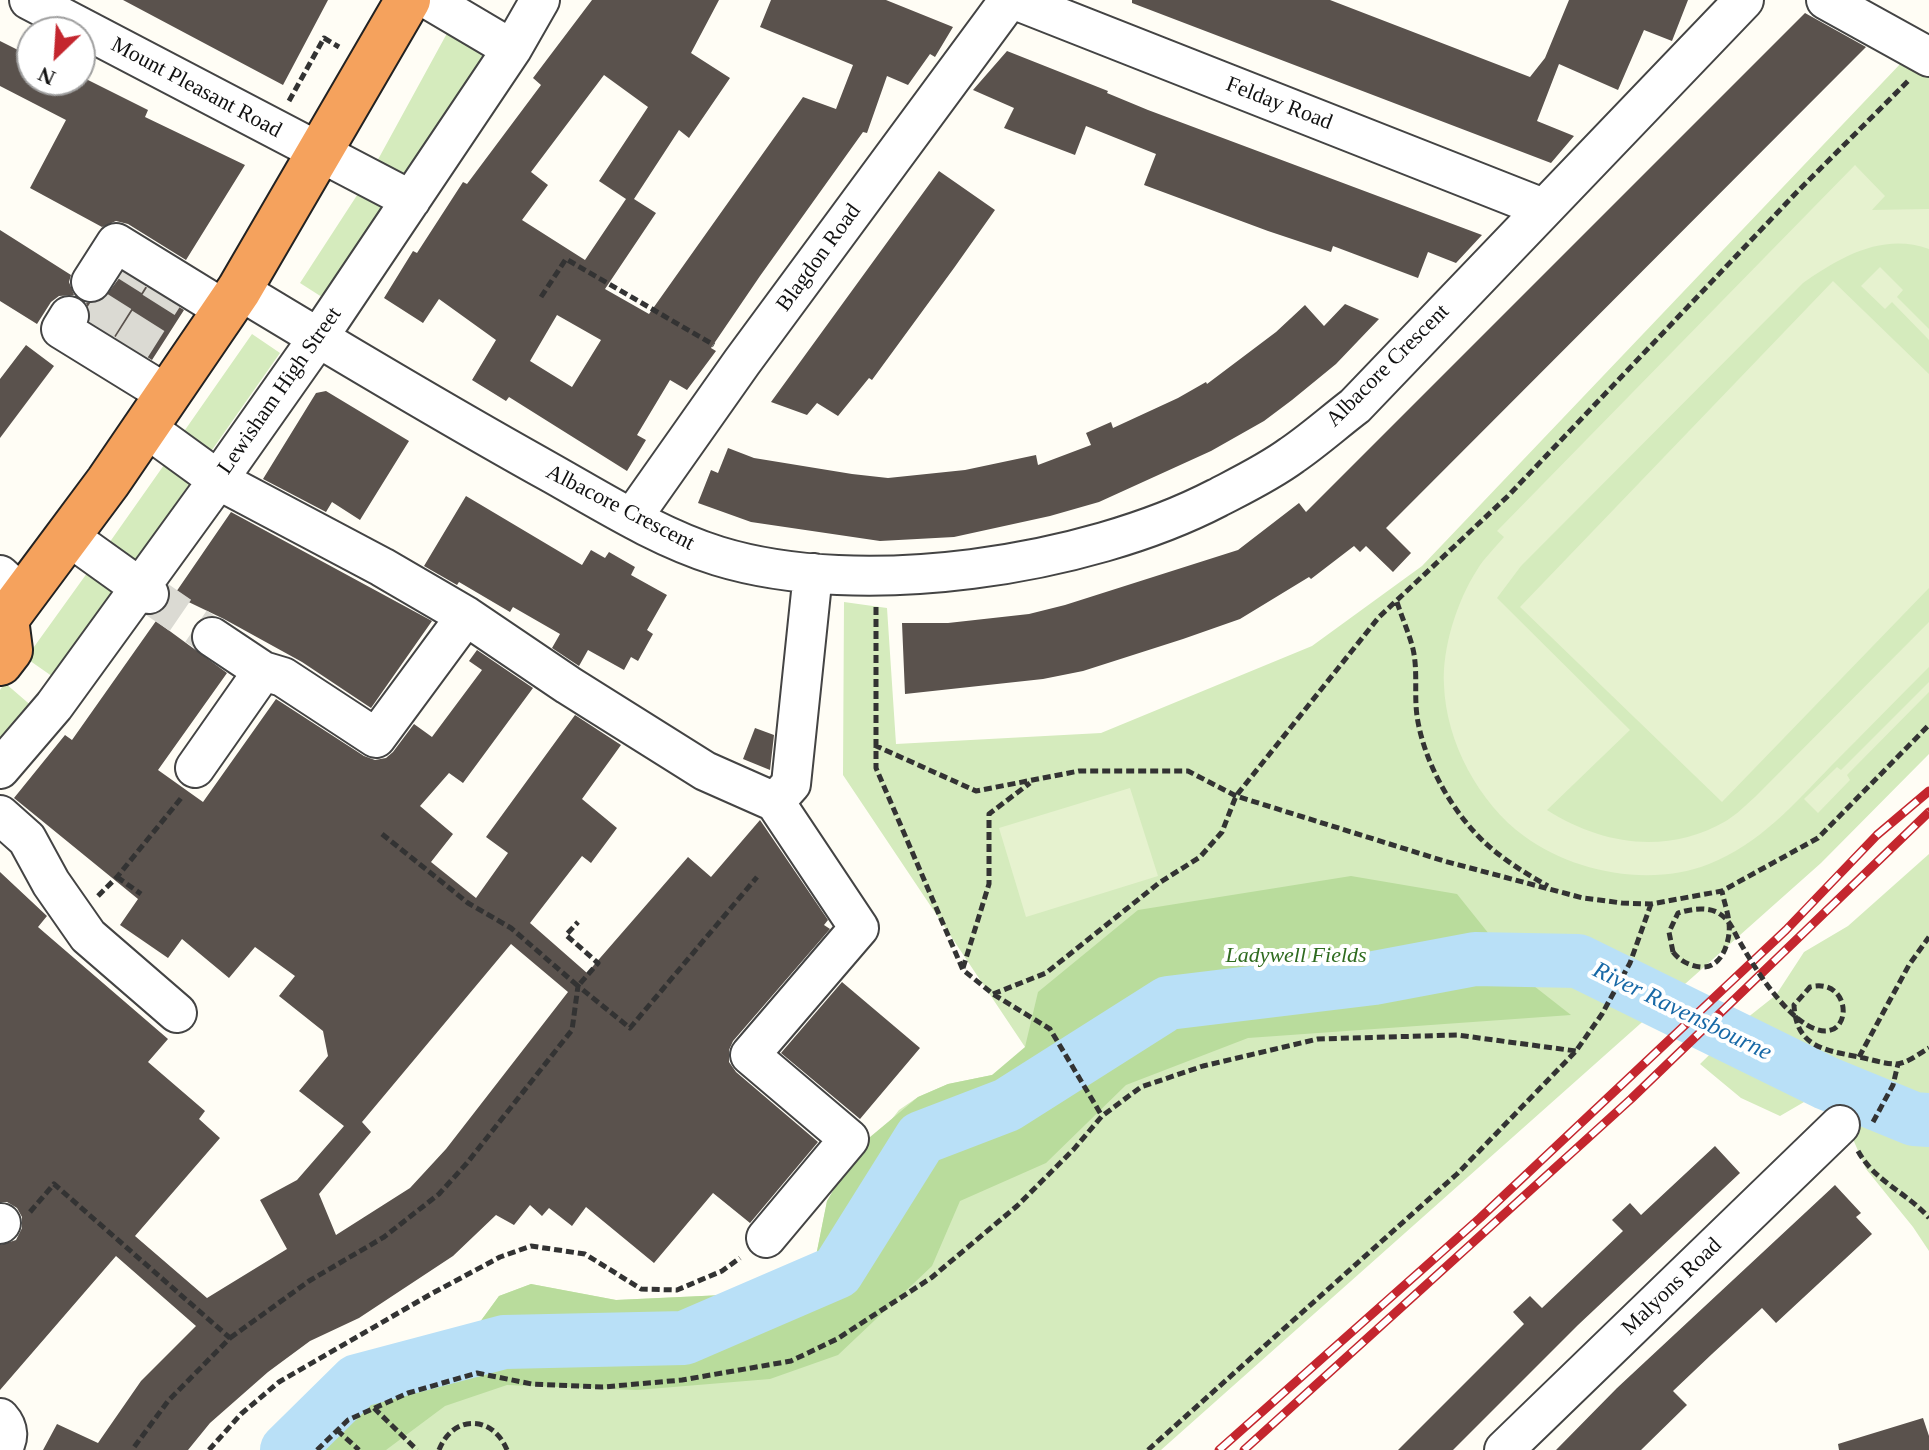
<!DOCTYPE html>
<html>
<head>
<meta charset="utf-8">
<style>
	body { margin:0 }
	#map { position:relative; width:1929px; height:1450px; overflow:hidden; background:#fffdf5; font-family:"Times New Roman",serif }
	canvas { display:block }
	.north { position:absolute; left:16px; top:16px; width:80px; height:80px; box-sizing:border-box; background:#fff; border:2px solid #a0a0a0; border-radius:50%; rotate:205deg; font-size:22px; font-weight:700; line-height:32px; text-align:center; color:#111 }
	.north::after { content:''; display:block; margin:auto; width:28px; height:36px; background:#c4262e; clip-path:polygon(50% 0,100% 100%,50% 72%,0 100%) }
</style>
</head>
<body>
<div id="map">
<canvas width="1929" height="1450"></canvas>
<div class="north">N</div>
</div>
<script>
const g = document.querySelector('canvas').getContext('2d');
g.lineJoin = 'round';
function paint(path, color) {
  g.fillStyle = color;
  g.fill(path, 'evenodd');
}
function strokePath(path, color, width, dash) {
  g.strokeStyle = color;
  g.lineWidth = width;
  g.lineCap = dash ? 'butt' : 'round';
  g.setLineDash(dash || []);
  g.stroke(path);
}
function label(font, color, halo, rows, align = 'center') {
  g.font = font + ' "Times New Roman",serif';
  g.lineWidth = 8;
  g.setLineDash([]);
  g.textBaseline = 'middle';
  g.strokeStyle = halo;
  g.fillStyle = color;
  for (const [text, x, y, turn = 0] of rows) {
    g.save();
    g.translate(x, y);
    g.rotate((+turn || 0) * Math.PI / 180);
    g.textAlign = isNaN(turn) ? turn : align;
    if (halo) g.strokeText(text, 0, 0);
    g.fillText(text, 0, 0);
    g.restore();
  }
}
paint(new Path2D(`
	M 451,26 L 493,49 L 403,180 L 375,165 Z
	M 1903,61 L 1929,76 L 1929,754 L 1821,863 L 1161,1450 L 268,1450 L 359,1365 L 480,1322 L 499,1296 L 531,1284 L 616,1300 L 809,1291 L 827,1201 L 899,1110 L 918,1097 L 948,1084 L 992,1075 L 1029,1053 L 843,775 L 844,602 L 887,608 L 896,744 L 1101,733 L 1312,646 L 1422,566 Z
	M 363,186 L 391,202 L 325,299 L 300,283 Z
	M 252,334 L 280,353 L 205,460 L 178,440 Z
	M 164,465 L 190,483 L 133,564 L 107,546 Z
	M 90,569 L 120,590 L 56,679 L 26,658 Z
	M 5,683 L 34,708 L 0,748 L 0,690 Z
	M 1929,854 L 1929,1251 L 1913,1227 L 1866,1169 L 1846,1123 L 1823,1091 L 1780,1116 L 1741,1098 L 1700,1064 L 1747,1018 L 1776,995 L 1804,952 L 1848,926 Z`), '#d5ebbd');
paint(new Path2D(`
	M 1351,876 L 1457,894 L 1525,979 L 1571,1015 L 1248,1038 L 1126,1085 L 1046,1163 L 960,1201 L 932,1266 L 838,1355 L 770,1379 L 637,1390 L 507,1385 L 445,1406 L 386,1450 L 268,1450 L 359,1365 L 480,1322 L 499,1296 L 531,1284 L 616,1300 L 809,1291 L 827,1201 L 858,1147 L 918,1097 L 948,1084 L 992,1075 L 1025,1047 L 1038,992 L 1138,910 Z`), '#b9dc9c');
paint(new Path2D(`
	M 1855,165 L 1885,196 L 1872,210 L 1929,209 L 1929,249 C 1883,232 1840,257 1803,283 L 1521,566 L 1497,598 L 1630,730 L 1547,810 C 1602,845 1667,855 1726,821 C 1736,815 1746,805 1755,797 L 1929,622 L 1929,667 C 1896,700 1864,733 1831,766 C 1794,804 1760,844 1709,864 C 1651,887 1574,873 1524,836 C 1479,803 1446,742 1444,685 C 1442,648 1457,601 1477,570 C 1484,558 1495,548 1504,537 L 1497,531 Z
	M 1880,267 L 1903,290 L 1897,297 L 1929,329 L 1929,340 L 1892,302 L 1885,309 L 1861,286 Z
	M 1833,281 L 1929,374 L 1929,588 L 1722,802 L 1520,607 Z
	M 1929,682 L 1929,692 L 1847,775 L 1850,780 L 1818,813 L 1804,799 L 1837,767 L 1841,770 Z
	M 1130,788 L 1158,876 L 1026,917 L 999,828 Z`), '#e6f2cf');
strokePath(new Path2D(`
	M 287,1450 L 357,1381 L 504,1342 L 684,1338 L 837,1272 L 921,1138 L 1007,1105 L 1168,1003 L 1374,978 L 1475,959 L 1578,961 L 1826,1083 L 1914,1119 L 1929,1120`), '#b9e0f7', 54);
paint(new Path2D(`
	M 123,0 L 328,0 L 283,85 Z
	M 592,0 L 719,0 L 691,53 L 730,78 L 689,138 L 679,130 L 634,199 L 656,213 L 605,289 L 649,314 L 803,97 L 836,109 L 853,65 L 760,27 L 771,0 L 886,0 L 953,27 L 935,57 L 930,54 L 908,85 L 887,76 L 867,133 L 863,132 L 760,276 L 711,348 L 716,351 L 687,390 L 670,380 L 637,435 L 646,440 L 627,471 L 509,397 L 506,401 L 472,380 L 496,340 L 439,299 L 423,323 L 384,298 L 413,251 L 417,253 L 463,182 L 467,184 L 541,85 L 533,78 ZM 604,75 L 648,107 L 599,181 L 626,199 L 585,260 L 522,220 L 548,185 L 531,172 ZM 557,315 L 601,340 L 572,387 L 530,361 Z
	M 1132,0 L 1330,0 L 1530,77 L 1545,58 L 1569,0 L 1688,0 L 1672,41 L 1644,30 L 1618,90 L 1559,64 L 1537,121 L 1574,136 L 1551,163 L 1132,3 Z
	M 1805,13 L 1866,47 L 1386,528 L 1411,553 L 1393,572 L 1366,546 L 1360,552 L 1354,546 L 1311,579 L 1309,577 L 1240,619 L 1183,639 L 1083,671 L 1043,679 L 905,694 L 902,623 L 948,623 L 1029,614 L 1065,605 L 1238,550 L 1299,503 L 1306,512 Z
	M 0,41 L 32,57 L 32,80 L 88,80 L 148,110 L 145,117 L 245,165 L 186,260 L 128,224 L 116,221 L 102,227 L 30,188 L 66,120 L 0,86 Z
	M 1007,51 L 1108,91 L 1107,93 L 1148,110 L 1482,235 L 1456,263 L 1428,252 L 1418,278 L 1333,246 L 1331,252 L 1268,231 L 1144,185 L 1156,154 L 1086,126 L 1075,155 L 1004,128 L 1014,108 L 973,90 Z
	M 939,171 L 995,210 L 954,268 L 872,380 L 869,378 L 838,416 L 817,403 L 807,415 L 771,402 Z
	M 0,230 L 71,275 L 69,282 L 74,295 L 59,296 L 51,302 L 37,324 L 0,301 Z
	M 123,273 L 184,310 L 152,360 L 90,321 L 91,316 L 86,303 L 102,301 Z
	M 1345,304 L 1379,319 L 1336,364 L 1292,400 L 1264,421 L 1211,451 L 1099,502 L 1050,516 L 954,537 L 880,541 L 751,522 L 698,503 L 711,470 L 718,473 L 728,448 L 754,458 L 852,474 L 888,478 L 965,470 L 1036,455 L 1038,465 L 1091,445 L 1086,433 L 1111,422 L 1113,428 L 1178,398 L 1206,382 L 1207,384 L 1276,332 L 1305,305 L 1324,326 Z
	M 26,345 L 54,366 L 0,438 L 0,379 Z
	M 326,391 L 409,441 L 360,520 L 332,502 L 326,512 L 263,479 L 316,393 Z
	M 466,496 L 582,565 L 591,550 L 605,558 L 609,552 L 635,567 L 631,575 L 667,595 L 647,630 L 653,634 L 638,661 L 631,657 L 624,670 L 588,650 L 579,666 L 552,648 L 560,634 L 513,607 L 510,612 L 459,582 L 457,585 L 424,566 Z
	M 231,512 L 432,621 L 371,708 L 302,662 L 224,619 L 174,595 Z
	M 156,621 L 227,673 L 158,770 L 203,802 L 276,699 L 364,756 L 375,760 L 386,758 L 393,752 L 414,724 L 432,737 L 482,670 L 469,661 L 477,650 L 533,688 L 463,783 L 449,773 L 420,806 L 453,834 L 431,862 L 476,898 L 508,853 L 486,837 L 575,715 L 621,745 L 582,799 L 617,828 L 591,863 L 582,856 L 530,923 L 587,973 L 688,857 L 711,877 L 760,820 L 828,920 L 824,925 L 830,929 L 733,1041 L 729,1050 L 729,1062 L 736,1072 L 818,1142 L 750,1223 L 713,1193 L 654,1263 L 586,1207 L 572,1226 L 549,1208 L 542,1216 L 530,1205 L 514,1225 L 496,1215 L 453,1256 L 359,1318 L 310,1341 L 268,1372 L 210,1423 L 188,1450 L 43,1450 L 57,1424 L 98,1443 L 141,1381 L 196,1326 L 116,1256 L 0,1390 L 0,1245 L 16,1240 L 22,1228 L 22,1217 L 17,1208 L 7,1202 L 0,1202 L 0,872 L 47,916 L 38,927 L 168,1039 L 148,1062 L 205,1111 L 199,1119 L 220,1138 L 135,1236 L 207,1298 L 287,1249 L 260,1200 L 297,1180 L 344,1126 L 299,1091 L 328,1056 L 323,1031 L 279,996 L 295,976 L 255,947 L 229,978 L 182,939 L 168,958 L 120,925 L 138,899 L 14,798 L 65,735 L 72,740 ZM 511,944 L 568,992 L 446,1149 L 410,1188 L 336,1235 L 319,1194 L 371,1132 L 362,1122 Z
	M 755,728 L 774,735 L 770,770 L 743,759 Z
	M 842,982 L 920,1048 L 860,1119 L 781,1053 Z
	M 1715,1146 L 1740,1173 L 1578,1325 L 1453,1450 L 1398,1450 L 1524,1324 L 1513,1312 L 1530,1296 L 1542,1308 L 1623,1231 L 1612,1220 L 1630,1203 L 1641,1215 Z
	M 1835,1185 L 1861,1213 L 1856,1217 L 1872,1234 L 1776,1323 L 1762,1308 L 1712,1354 L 1673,1391 L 1687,1405 L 1641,1450 L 1556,1450 L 1617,1388 Z
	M 1923,1418 L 1929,1436 L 1929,1450 L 1839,1450 L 1838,1444 Z`), '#5a524d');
strokePath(new Path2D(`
	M 95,331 L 141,258
	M 128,353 L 175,279
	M 149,594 L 212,637`), '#dbdad3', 38, [38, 19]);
const minor = new Path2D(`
	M 29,0 L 411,200
	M 429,0 L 512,49
	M 1015,0 L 1543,208
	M 1826,0 L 1929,57
	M 91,282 L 116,243 L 225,310
	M 239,290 C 343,353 447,415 553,474 C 606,504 660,538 718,556 C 861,600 1086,566 1217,498 C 1242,485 1269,472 1292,455 C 1314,440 1334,422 1355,406 L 1744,0
	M 69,316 L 61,329 L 168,395
	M 145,427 L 218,480 L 382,567 L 466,616 L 568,685 L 705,771 L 775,802 L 791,784 L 813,573
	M 632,518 L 742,362 L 1009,0
	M 68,536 L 149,594
	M 0,575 L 23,596
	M 212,637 L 263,671 L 283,677 L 376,738 L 466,616
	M 195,768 L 263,671
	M 0,769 L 54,706 L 218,480 L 318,338 L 512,49 L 540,0
	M 0,815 L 27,839 L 51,883 L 88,936 L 177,1013
	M 0,1224 L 1,1223
	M 766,1238 L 849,1139 L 750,1055 L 859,928 L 775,802
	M 0,1418 C 9,1428 10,1439 1,1450
	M 1504,1450 L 1840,1125`);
const highway = new Path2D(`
	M 0,620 L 6,619 L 108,482 L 239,290 L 408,0
	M 0,663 L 10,650 L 6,619`);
strokePath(minor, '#444', 42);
strokePath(highway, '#222', 48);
strokePath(new Path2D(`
	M 289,101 L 324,38 L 339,47
	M 541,297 L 566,259 L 714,345
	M 1397,602 C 1402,618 1409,633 1413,649 C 1418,671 1414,694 1417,716 C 1424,764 1455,818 1492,849 C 1509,863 1528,875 1548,886
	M 876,607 L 876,768 L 963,970 L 993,994 L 1050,1029 L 1102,1116
	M 874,745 L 976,791 L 1079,771 L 1188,771 L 1236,796 L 1444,861 L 1583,898 L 1622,903 L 1651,904 L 1722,891 L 1818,838 L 1929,725
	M 382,834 L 468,903 L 511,928 L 578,986 L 598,963 L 566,935 L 578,922
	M 117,877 L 141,894
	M 98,896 L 117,877 L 182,797
	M 1673,952 C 1680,961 1690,966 1701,967 C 1722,969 1731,940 1729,923 C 1728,912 1724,902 1722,891
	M 963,968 L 989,884 L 989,814 L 1030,783
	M 993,994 L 1046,973 L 1159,883 L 1200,857 L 1222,832 L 1236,796 L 1379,617 L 1508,496 L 1796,193 L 1908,81
	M 1797,1018 C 1853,1063 1859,975 1810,987 L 1794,1005 C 1796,1047 1824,1050 1859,1057 C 1870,1059 1884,1064 1896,1064 C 1906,1064 1920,1053 1929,1048
	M 1859,1057 L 1909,965 L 1929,937
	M 1873,1122 L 1893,1085 L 1898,1064
	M 1858,1151 C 1875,1182 1908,1193 1929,1218
	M 30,1212 L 54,1184 L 230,1338 L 168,1401 L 132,1450
	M 230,1338 L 309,1281 L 384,1237 L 439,1194 L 467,1163 L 572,1030 L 578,986 L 630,1028 L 757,877
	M 374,1408 L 417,1450
	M 337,1430 L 359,1450
	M 209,1450 L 241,1414 L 279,1382 L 431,1294 L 500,1257 L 531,1246 L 585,1254 L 641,1289 L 677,1290 L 722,1271 L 740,1258
	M 317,1450 L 348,1420 L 408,1393 L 477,1373 L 532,1384 L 603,1387 L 682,1380 L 791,1361 L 837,1339 L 931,1278 L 1017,1206 L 1074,1149 L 1102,1116 L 1141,1087 L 1203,1066 L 1318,1039 L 1457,1035 L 1576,1051
	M 439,1450 C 453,1414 493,1415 507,1450
	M 1148,1450 L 1457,1174 L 1576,1051 L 1602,1014 L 1630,963 L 1651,904`), '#333', 5, [8, 4]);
strokePath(minor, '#fff', 38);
strokePath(highway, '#f5a25d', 44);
const rail = new Path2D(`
	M 1219,1450 L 1480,1218 L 1786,930 L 1877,835 L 1929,791
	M 1244,1450 L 1631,1099 L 1929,812`);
strokePath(rail, '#c4262e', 9);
strokePath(rail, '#fff', 6, [18]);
strokePath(new Path2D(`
	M 1673,952 L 1669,932 L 1678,913 C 1690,909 1709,906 1720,914 C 1732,922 1734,933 1741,944 C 1756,970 1774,998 1797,1018`), '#333', 5, [8, 4]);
label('22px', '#111', '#fff', [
	["Mount Pleasant Road",196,88,28],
	["Felday Road",1279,104,21],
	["Blagdon Road",819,258,-54],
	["Albacore Crescent",1388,366,-45],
	["Lewisham High Street",280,391,-55],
	["Albacore Crescent",620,508,27],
	["Malyons Road",1672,1287,-44]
]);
label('italic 22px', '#2f6b1f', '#fff', [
	["Ladywell Fields",1296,956]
]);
label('italic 24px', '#1768a6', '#fff', [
	["River Ravensbourne",1682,1012,26]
]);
</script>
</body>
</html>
